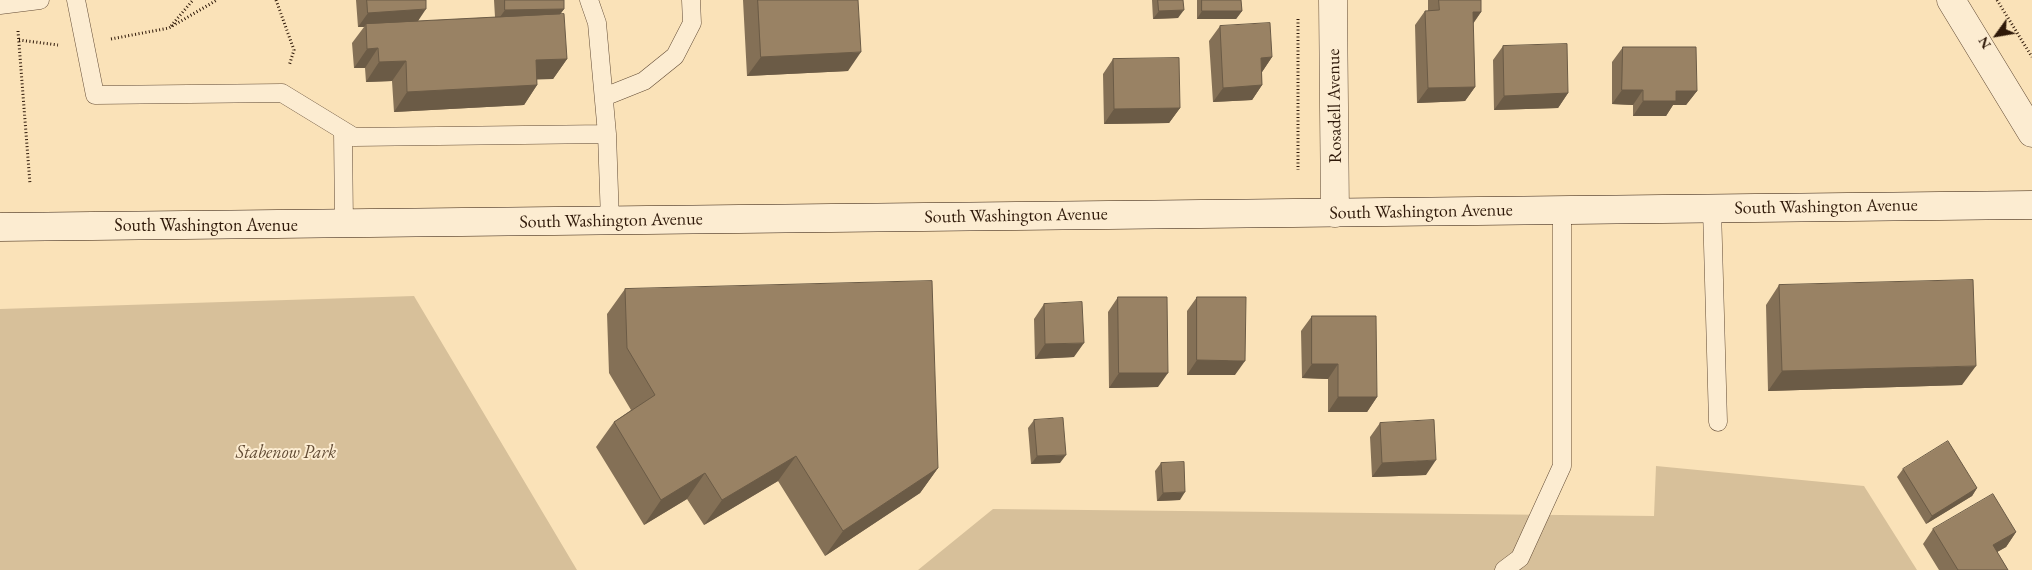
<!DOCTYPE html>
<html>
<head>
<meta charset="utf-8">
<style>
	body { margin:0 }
	#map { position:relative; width:2032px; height:570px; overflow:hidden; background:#fae2b8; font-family:"EB Garamond",serif }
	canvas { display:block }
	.north { position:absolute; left:1972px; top:10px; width:50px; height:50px; -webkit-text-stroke:4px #fcecd1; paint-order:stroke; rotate:238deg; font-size:14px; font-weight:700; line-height:20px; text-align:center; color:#2f1909 }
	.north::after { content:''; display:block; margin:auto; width:18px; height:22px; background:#2f1909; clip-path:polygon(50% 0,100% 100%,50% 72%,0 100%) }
</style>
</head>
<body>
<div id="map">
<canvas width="2032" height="570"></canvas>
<div class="north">N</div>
</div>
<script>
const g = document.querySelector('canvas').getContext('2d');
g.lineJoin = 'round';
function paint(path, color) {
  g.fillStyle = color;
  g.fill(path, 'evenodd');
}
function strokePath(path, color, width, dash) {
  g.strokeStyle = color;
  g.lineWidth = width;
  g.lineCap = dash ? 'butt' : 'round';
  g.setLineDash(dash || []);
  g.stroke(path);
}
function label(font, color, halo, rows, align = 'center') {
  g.font = font + ' "EB Garamond",serif';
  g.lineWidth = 4;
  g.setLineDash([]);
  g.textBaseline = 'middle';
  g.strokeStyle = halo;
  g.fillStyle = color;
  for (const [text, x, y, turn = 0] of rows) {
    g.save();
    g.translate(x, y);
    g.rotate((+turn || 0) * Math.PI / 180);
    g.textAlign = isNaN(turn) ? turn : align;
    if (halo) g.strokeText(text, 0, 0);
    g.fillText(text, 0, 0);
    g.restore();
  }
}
paint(new Path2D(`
	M 414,296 L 577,570 L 0,570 L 0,309 Z
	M 1656,466 L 1864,486 L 1917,570 L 918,570 L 993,509 L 1654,516 Z`), '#d7c09a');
const lane = new Path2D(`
	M 76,0 L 95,95 L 282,93 L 354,137 L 607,134
	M 589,0 L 597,23 L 607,134 L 610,221
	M 0,5 L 40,0
	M 604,97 L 644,81 L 675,56 L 692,23 L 691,0
	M 343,131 L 344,225
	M 1712,209 L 1718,422
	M 1504,570 L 1520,558 L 1562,466 L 1562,210`);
const street = new Path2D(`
	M 1333,0 L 1335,213
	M 1951,0 L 2032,133`);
const secondary = new Path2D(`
	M 0,227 L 2032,205`);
strokePath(lane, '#624b35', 19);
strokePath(street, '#624b35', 29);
strokePath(secondary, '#2f1909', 29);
strokePath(new Path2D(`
	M 276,0 L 294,50 L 289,66
	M 1997,0 L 2032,57
	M 1298,19 L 1298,170
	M 171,26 L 193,0
	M 18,31 L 30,184
	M 111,39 L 169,28 L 217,0
	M 19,40 L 58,45`), '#2f1909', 3, [1, 2.5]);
strokePath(lane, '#fcecd1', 18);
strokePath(street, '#fcecd1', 28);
strokePath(secondary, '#fcecd1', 28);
paint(new Path2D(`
	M 356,0 L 426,0 L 418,21 L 495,17 L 494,0 L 564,0 L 564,9 L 560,14 L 567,59 L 553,79 L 537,79 L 537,85 L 524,105 L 394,112 L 392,81 L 366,82 L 365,68 L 354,68 L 352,43 L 364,27 L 358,27 Z
	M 743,0 L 858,0 L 848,71 L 747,76 Z
	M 1152,0 L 1183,0 L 1178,18 L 1153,19 Z
	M 1197,0 L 1241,0 L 1242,11 L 1236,19 L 1197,19 Z
	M 1428,0 L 1481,0 L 1481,12 L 1473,24 L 1475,87 L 1465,101 L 1417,103 L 1415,25 L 1425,11 L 1428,11 Z
	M 1220,26 L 1272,57 L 1262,72 L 1262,85 L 1252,100 L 1213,102 L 1209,41 Z
	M 1503,46 L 1568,93 L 1558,108 L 1494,110 L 1493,60 Z
	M 1623,47 L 1697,91 L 1686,105 L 1673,105 L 1666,116 L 1633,116 L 1633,105 L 1612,104 L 1612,62 Z
	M 1113,59 L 1180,108 L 1169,123 L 1104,124 L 1103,74 Z
	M 1779,285 L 1962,385 L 1768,391 L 1766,305 Z
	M 625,289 L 938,468 L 920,493 L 825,556 L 778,481 L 704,525 L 687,499 L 644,525 L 596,447 L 614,422 L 631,410 L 609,373 L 607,314 Z
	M 1118,297 L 1158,387 L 1109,388 L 1108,312 Z
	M 1197,297 L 1235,375 L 1187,375 L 1187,311 Z
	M 1044,304 L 1074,357 L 1035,359 L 1034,319 Z
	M 1312,316 L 1377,397 L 1367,412 L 1328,412 L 1328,379 L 1302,378 L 1301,331 Z
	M 1034,420 L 1060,463 L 1031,464 L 1028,428 Z
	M 1380,423 L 1426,475 L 1372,477 L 1370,437 Z
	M 1161,463 L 1180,500 L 1157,501 L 1155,471 Z
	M 1903,469 L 1977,488 L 1972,496 L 1926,524 L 1897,477 Z
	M 1933,529 L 2016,532 L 2006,547 L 1997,552 L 2008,570 L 1939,570 L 1923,544 Z`), '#847056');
paint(new Path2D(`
	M 426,9 L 416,24 L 366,24 L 364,27 L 358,27 L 368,13 Z
	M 564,9 L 554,23 L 495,24 L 505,10 Z
	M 1184,10 L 1178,18 L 1153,19 L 1159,11 Z
	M 1202,11 L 1242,11 L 1236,19 L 1197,19 Z
	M 1473,12 L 1481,12 L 1471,26 Z
	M 378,48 L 365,68 L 354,68 L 367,49 Z
	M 861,52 L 848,71 L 747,76 L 761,57 Z
	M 1272,57 L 1262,72 L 1261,58 Z
	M 567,59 L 553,79 L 522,80 L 536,60 Z
	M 406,61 L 392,81 L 366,82 L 379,62 Z
	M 537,85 L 524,105 L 394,112 L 407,92 Z
	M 1262,85 L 1252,100 L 1213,102 L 1223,88 Z
	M 1475,87 L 1465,101 L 1417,103 L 1428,88 Z
	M 1622,90 L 1643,90 L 1633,105 L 1612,104 Z
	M 1676,91 L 1697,91 L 1686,105 L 1673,105 L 1666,116 L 1633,116 L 1643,101 Z
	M 1568,93 L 1558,108 L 1494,110 L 1504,96 Z
	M 1180,108 L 1169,123 L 1104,124 L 1114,109 Z
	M 1084,343 L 1074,357 L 1035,359 L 1045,344 Z
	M 1197,360 L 1245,361 L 1235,375 L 1187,375 Z
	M 1312,364 L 1338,364 L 1328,379 L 1302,378 Z
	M 1976,366 L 1962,385 L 1768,391 L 1782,371 Z
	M 1119,373 L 1168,373 L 1158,387 L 1109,388 Z
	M 1338,397 L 1377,397 L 1367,412 L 1328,412 Z
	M 1066,455 L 1060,463 L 1031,464 L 1037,456 Z
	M 796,456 L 778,481 L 704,525 L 722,500 Z
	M 1436,460 L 1426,475 L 1372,477 L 1382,463 Z
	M 938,468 L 920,493 L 825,556 L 843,531 Z
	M 705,473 L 687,499 L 644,525 L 661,500 Z
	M 1977,488 L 1972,496 L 1926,524 L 1932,516 Z
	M 1185,492 L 1180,500 L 1157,501 L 1163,493 Z
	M 2016,532 L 2006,547 L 1983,560 L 1993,545 Z`), '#6b5b46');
const building = new Path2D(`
	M 367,0 L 426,0 L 426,9 L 368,13 Z
	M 505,0 L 564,0 L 564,9 L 505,10 Z
	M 758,0 L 858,0 L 861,52 L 761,57 Z
	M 1158,0 L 1183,0 L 1184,10 L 1159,11 Z
	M 1202,0 L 1241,0 L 1242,11 L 1202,11 Z
	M 1439,0 L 1481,0 L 1481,12 L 1473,12 L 1475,87 L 1428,88 L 1425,11 L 1439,10 Z
	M 564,14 L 567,59 L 536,60 L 537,85 L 407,92 L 406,61 L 379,62 L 378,48 L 367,49 L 366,24 Z
	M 1270,23 L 1272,57 L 1261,58 L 1262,85 L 1223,88 L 1220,26 Z
	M 1567,44 L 1568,93 L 1504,96 L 1503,46 Z
	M 1623,47 L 1696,47 L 1697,91 L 1676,91 L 1676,101 L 1643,101 L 1643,90 L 1622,90 Z
	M 1179,58 L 1180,108 L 1114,109 L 1113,59 Z
	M 1973,280 L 1976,366 L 1782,371 L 1779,285 Z
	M 932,281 L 938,468 L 843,531 L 796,456 L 722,500 L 705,473 L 661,500 L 614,422 L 655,395 L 627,348 L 625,289 Z
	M 1118,297 L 1167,297 L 1168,373 L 1119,373 Z
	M 1197,297 L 1246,297 L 1245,361 L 1197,360 Z
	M 1082,302 L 1084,343 L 1045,344 L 1044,304 Z
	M 1312,316 L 1376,316 L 1377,397 L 1338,397 L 1338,364 L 1312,364 Z
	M 1063,418 L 1066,455 L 1037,456 L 1034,420 Z
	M 1434,420 L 1436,460 L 1382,463 L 1380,423 Z
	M 1948,441 L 1977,488 L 1932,516 L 1903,469 Z
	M 1184,462 L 1185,492 L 1163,493 L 1161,463 Z
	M 1993,494 L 2016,532 L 1993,545 L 2008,570 L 1958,570 L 1933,529 Z`);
paint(building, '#998264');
strokePath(building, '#6b5b46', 1);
label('18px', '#2f1909', '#fcecd1', [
	["Rosadell Avenue",1335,106,-91],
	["South Washington Avenue",1826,207,-1],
	["South Washington Avenue",1421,212,-1],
	["South Washington Avenue",1016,216,-1],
	["South Washington Avenue",611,221,-1],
	["South Washington Avenue",206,226]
]);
label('italic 18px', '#614b34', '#fcecd1', [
	["Stabenow Park",286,453]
]);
</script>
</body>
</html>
